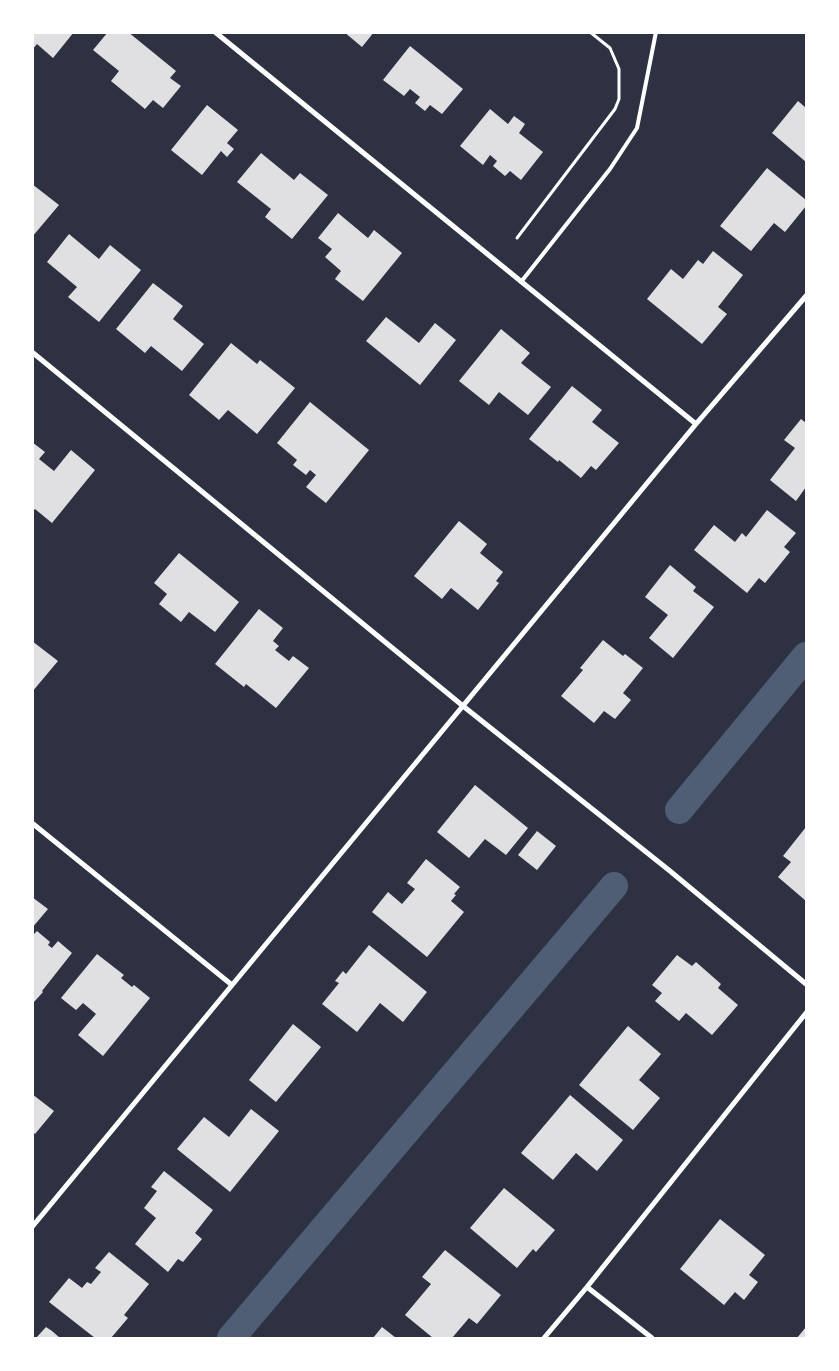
<!DOCTYPE html>
<html>
<head>
<meta charset="utf-8">
<style>
	body { margin:0 }
	#map { position:relative; width:839px; height:1371px; overflow:hidden; background:#2d3142; font-family:Lato,sans-serif }
	canvas { display:block }
	.frame { position:absolute; inset:0; border:34px solid #fff; pointer-events:none }
</style>
</head>
<body>
<div id="map">
<canvas width="839" height="1371"></canvas>
<div class="frame"></div>
</div>
<script>
const g = document.querySelector('canvas').getContext('2d');
g.lineJoin = 'round';
function strokePath(path, color, width, dash) {
  g.strokeStyle = color;
  g.lineWidth = width;
  g.lineCap = dash ? 'butt' : 'round';
  g.setLineDash(dash || []);
  g.stroke(path);
}
function paint(path, color) {
  g.fillStyle = color;
  g.fill(path, 'evenodd');
}
strokePath(new Path2D(`
	M 679,810 L 806,656
	M 231,1338 L 614,886`), '#4f5d75', 28);
paint(new Path2D(`
	M 32,32 L 74,32 L 53,58 L 37,44 L 32,50 Z
	M 108,32 L 128,32 L 176,71 L 170,78 L 181,86 L 163,108 L 153,100 L 145,109 L 111,81 L 119,71 L 93,50 Z
	M 344,32 L 374,32 L 362,47 Z
	M 410,46 L 463,89 L 442,114 L 430,105 L 425,111 L 415,103 L 420,97 L 410,89 L 404,96 L 383,80 Z
	M 798,101 L 806,108 L 806,162 L 772,133 Z
	M 207,105 L 238,130 L 227,143 L 234,149 L 227,157 L 221,151 L 202,175 L 171,150 Z
	M 490,109 L 508,124 L 514,116 L 525,124 L 519,133 L 543,152 L 521,180 L 510,171 L 505,176 L 493,166 L 497,161 L 490,155 L 483,165 L 460,146 Z
	M 261,153 L 294,180 L 300,173 L 328,195 L 292,239 L 265,217 L 271,209 L 237,182 Z
	M 767,168 L 806,200 L 806,206 L 785,232 L 774,223 L 751,251 L 720,226 Z
	M 32,184 L 59,205 L 32,237 Z
	M 338,213 L 368,238 L 374,230 L 402,253 L 363,301 L 335,279 L 341,271 L 325,257 L 332,249 L 318,238 Z
	M 69,234 L 99,259 L 110,245 L 141,270 L 99,322 L 68,297 L 77,287 L 47,262 Z
	M 713,251 L 743,275 L 718,307 L 727,314 L 702,344 L 647,299 L 671,269 L 683,279 L 698,260 L 703,264 Z
	M 153,283 L 183,306 L 173,319 L 204,344 L 182,371 L 151,346 L 145,353 L 116,329 Z
	M 386,317 L 419,343 L 435,323 L 456,340 L 420,385 L 366,341 Z
	M 501,329 L 530,353 L 521,363 L 551,387 L 528,415 L 499,392 L 489,405 L 459,381 Z
	M 231,343 L 257,364 L 260,360 L 295,388 L 257,434 L 228,410 L 219,420 L 189,395 Z
	M 572,386 L 602,410 L 592,422 L 619,443 L 596,470 L 591,466 L 581,478 L 559,460 L 558,462 L 529,439 Z
	M 310,402 L 369,450 L 326,503 L 306,487 L 316,475 L 310,470 L 306,475 L 293,465 L 297,460 L 277,443 Z
	M 801,419 L 806,423 L 806,487 L 796,501 L 770,480 L 795,448 L 784,440 Z
	M 32,442 L 45,452 L 39,459 L 54,471 L 71,450 L 95,470 L 52,523 L 35,509 L 32,512 Z
	M 767,510 L 796,533 L 784,547 L 790,552 L 765,583 L 759,578 L 747,593 L 694,550 L 714,525 L 735,542 L 742,533 L 746,537 Z
	M 459,521 L 487,544 L 480,553 L 503,572 L 496,581 L 499,583 L 478,610 L 451,588 L 442,599 L 414,576 Z
	M 179,553 L 239,602 L 215,632 L 189,612 L 181,622 L 159,604 L 167,594 L 154,583 Z
	M 670,565 L 696,587 L 693,591 L 714,607 L 673,658 L 649,638 L 668,615 L 645,597 Z
	M 259,609 L 283,628 L 273,641 L 279,646 L 275,650 L 289,661 L 293,656 L 309,668 L 276,708 L 246,684 L 244,687 L 215,664 Z
	M 603,640 L 623,656 L 625,654 L 643,668 L 623,693 L 631,700 L 615,719 L 604,711 L 594,723 L 561,696 L 583,670 L 580,668 Z
	M 32,641 L 58,661 L 32,692 Z
	M 475,785 L 528,828 L 506,855 L 485,839 L 469,858 L 437,832 Z
	M 806,827 L 806,901 L 778,877 L 791,862 L 783,856 Z
	M 537,831 L 556,846 L 537,870 L 518,855 Z
	M 426,859 L 460,887 L 454,894 L 456,895 L 451,901 L 464,912 L 427,957 L 372,912 L 388,892 L 402,904 L 415,889 L 407,883 Z
	M 32,897 L 48,909 L 32,928 Z
	M 37,931 L 50,942 L 48,945 L 52,948 L 58,941 L 72,953 L 42,991 L 43,992 L 34,1002 L 32,1001 L 32,932 L 34,934 Z
	M 369,945 L 427,992 L 403,1022 L 380,1003 L 357,1032 L 322,1004 L 339,983 L 335,981 L 343,971 L 346,974 Z
	M 97,954 L 124,975 L 121,978 L 132,987 L 134,985 L 150,998 L 103,1056 L 78,1035 L 96,1014 L 83,1003 L 76,1010 L 61,998 Z
	M 677,955 L 692,966 L 696,962 L 721,984 L 718,988 L 738,1005 L 712,1035 L 686,1013 L 679,1021 L 655,1001 L 662,993 L 652,985 Z
	M 293,1024 L 321,1047 L 276,1102 L 249,1080 Z
	M 628,1026 L 661,1054 L 639,1080 L 660,1098 L 633,1130 L 579,1085 Z
	M 32,1094 L 54,1111 L 35,1134 L 32,1131 Z
	M 570,1095 L 623,1140 L 597,1171 L 576,1153 L 553,1180 L 521,1153 Z
	M 251,1109 L 279,1131 L 230,1192 L 177,1149 L 204,1117 L 229,1137 Z
	M 164,1171 L 213,1210 L 195,1233 L 202,1239 L 183,1262 L 178,1259 L 168,1272 L 135,1244 L 156,1218 L 144,1208 L 157,1191 L 151,1187 Z
	M 504,1188 L 555,1230 L 536,1252 L 533,1249 L 517,1268 L 470,1228 Z
	M 720,1219 L 765,1255 L 749,1275 L 758,1282 L 744,1300 L 735,1292 L 724,1305 L 680,1269 Z
	M 445,1250 L 501,1295 L 477,1324 L 469,1318 L 452,1338 L 433,1338 L 405,1315 L 431,1284 L 422,1277 Z
	M 109,1252 L 149,1284 L 124,1315 L 128,1318 L 111,1338 L 95,1338 L 49,1302 L 69,1278 L 82,1288 L 87,1282 L 91,1284 L 101,1272 L 95,1268 Z
	M 46,1327 L 52,1331 L 60,1338 L 36,1338 Z
	M 382,1327 L 396,1338 L 373,1338 Z
	M 806,1327 L 806,1338 L 797,1338 Z`), '#e0e0e3');
strokePath(new Path2D(`
	M 517,238 L 615,109 L 619,99 L 619,69 L 610,48 L 590,32`), '#fff', 3);
strokePath(new Path2D(`
	M 521,282 L 610,169 L 637,128 L 656,32`), '#fff', 4);
strokePath(new Path2D(`
	M 215,32 L 696,424
	M 32,352 L 463,706 L 670,871 L 806,984
	M 32,823 L 232,985
	M 32,1227 L 696,424 L 806,296
	M 587,1287 L 652,1338
	M 544,1338 L 587,1287 L 806,1013`), '#fff', 5);
</script>
</body>
</html>
